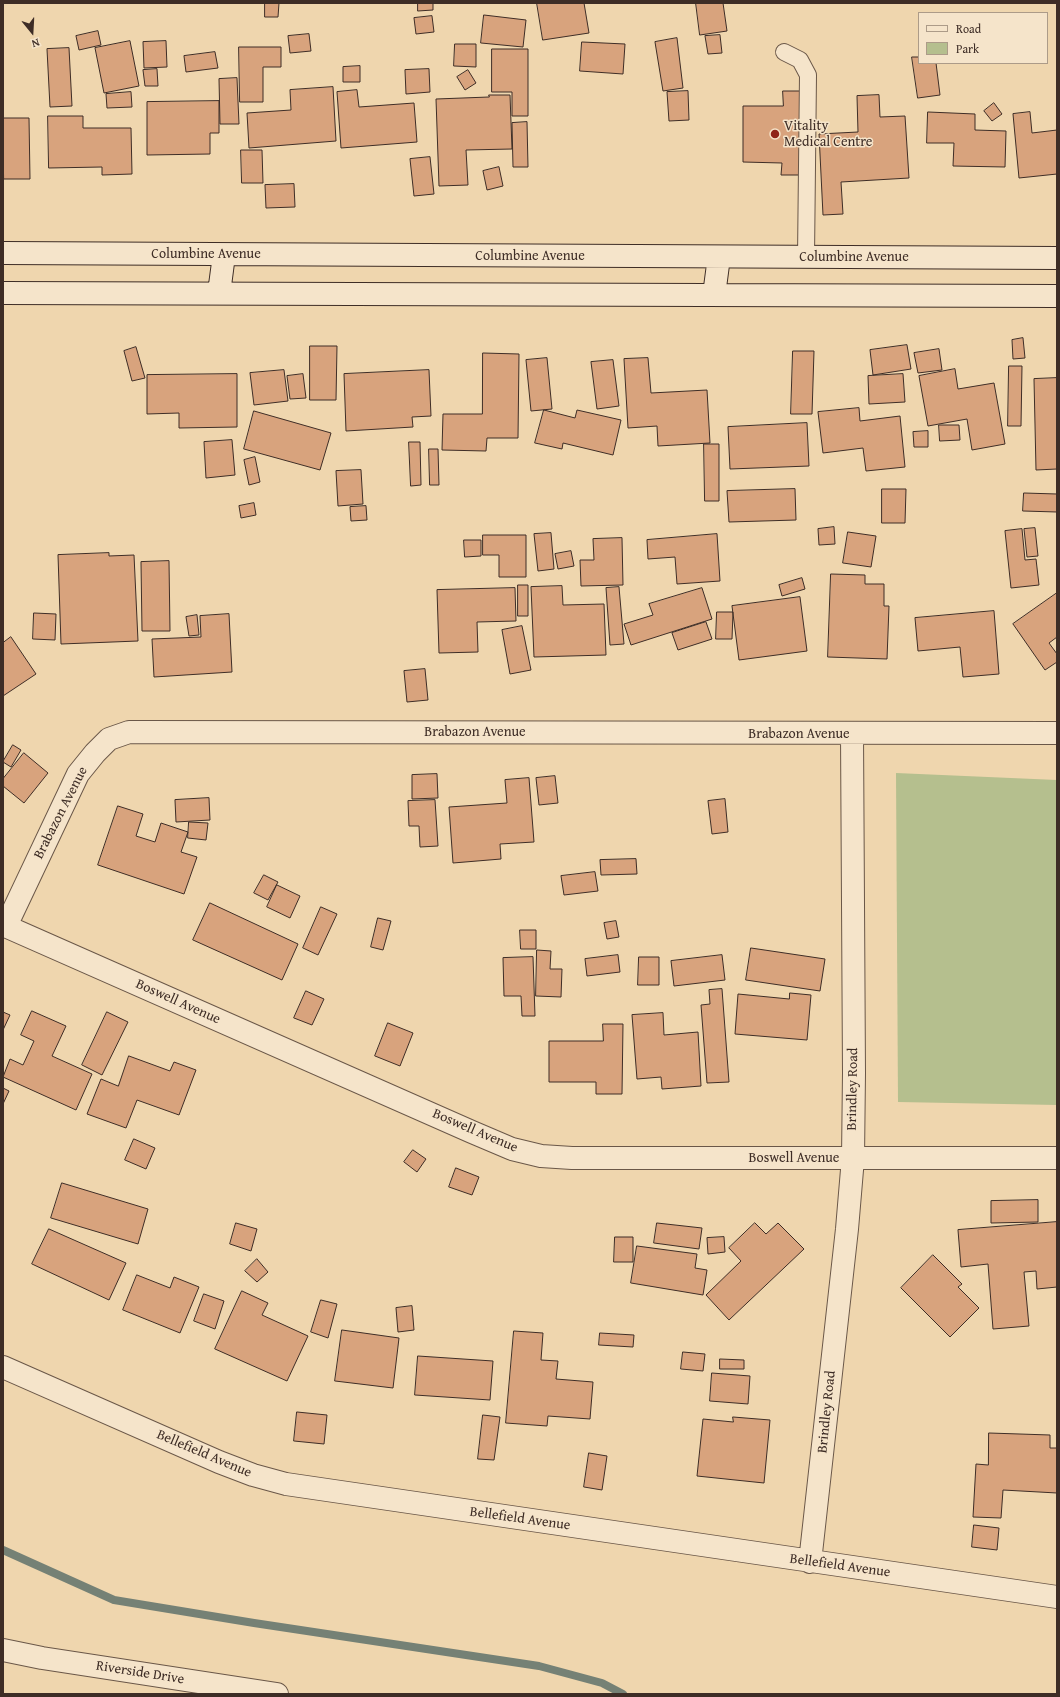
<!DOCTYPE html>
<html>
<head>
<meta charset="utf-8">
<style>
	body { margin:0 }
	#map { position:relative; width:1060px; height:1697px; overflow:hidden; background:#efd6ae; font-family:"Gentium Book Plus",serif }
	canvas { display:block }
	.frame { position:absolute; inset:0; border:4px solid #3e2d26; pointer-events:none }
	.legend { position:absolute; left:918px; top:12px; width:130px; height:52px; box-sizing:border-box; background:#f5e4ca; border:1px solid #ac9b88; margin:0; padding:5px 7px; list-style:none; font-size:12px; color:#3e2d26 }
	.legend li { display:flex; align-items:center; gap:8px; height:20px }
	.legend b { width:20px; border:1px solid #ac9b88 }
	.north { position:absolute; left:12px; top:12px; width:40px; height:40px; -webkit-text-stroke:3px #f5e4ca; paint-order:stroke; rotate:162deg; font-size:11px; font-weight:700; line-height:16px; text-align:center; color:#3e2d26 }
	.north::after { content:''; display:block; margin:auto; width:14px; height:18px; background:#3e2d26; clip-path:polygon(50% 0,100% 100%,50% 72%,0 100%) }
</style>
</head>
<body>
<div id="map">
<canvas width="1060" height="1697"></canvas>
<div class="frame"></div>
<ul class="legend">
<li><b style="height:5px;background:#f5e4ca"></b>Road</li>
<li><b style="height:11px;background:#b5bf8e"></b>Park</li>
</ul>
<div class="north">N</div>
</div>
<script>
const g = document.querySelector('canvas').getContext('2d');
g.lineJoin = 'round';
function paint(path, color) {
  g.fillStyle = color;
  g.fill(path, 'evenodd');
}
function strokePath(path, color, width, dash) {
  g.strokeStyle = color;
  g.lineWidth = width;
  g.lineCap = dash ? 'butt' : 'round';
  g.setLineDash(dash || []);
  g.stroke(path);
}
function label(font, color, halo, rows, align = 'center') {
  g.font = font + ' "Gentium Book Plus",serif';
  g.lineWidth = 3;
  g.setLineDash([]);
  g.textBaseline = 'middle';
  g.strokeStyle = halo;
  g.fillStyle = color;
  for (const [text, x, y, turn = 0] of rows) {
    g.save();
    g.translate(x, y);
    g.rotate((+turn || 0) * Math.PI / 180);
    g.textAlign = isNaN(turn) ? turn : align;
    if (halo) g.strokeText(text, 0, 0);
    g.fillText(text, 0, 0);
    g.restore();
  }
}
paint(new Path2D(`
	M 896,773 L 1057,780 L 1057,1105 L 898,1102 Z`), '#b5bf8e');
strokePath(new Path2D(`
	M 3,1550 L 114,1600 L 254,1623 L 539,1666 L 602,1683 L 623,1694`), '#758175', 8);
const building = new Path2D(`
	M 265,3 L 279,3 L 278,17 L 265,17 Z
	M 418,3 L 433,3 L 433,10 L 418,11 Z
	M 537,3 L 584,3 L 589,33 L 543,40 Z
	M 696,3 L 723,3 L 727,31 L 700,35 Z
	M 484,15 L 526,20 L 523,47 L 481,43 Z
	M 432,16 L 434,32 L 416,34 L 414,18 Z
	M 98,31 L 101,45 L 79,50 L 76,36 Z
	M 309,34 L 311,51 L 290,53 L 288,36 Z
	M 720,35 L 722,53 L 708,54 L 705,36 Z
	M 677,38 L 683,88 L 663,91 L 655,42 Z
	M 130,41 L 139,86 L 104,93 L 95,48 Z
	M 166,41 L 167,67 L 144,68 L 143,42 Z
	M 582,42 L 625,44 L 623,74 L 580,71 Z
	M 455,44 L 476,44 L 476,67 L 454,66 Z
	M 239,47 L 281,47 L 281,67 L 263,67 L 263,102 L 240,102 Z
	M 69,48 L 72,106 L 50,107 L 47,49 Z
	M 492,49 L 528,49 L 528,116 L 512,116 L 512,92 L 492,92 Z
	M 215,52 L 218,68 L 186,72 L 184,56 Z
	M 912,57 L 919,57 L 919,63 L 936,63 L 940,95 L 918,98 Z
	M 360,66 L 360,82 L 343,82 L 343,67 Z
	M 157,69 L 158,86 L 145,86 L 143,70 Z
	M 429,69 L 430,92 L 406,94 L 405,70 Z
	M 468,70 L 476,83 L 465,90 L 457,77 Z
	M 237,78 L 239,124 L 220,124 L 219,79 Z
	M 333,87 L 336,141 L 249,148 L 247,113 L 291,110 L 290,90 Z
	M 357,90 L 359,107 L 414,103 L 417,142 L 341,148 L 337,92 Z
	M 688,91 L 689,120 L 669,121 L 667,92 Z
	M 783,91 L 807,91 L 807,175 L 781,175 L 782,163 L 743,162 L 743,106 L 783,106 Z
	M 131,92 L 132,107 L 107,108 L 106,94 Z
	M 489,95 L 510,95 L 512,149 L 466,150 L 468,185 L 439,186 L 436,99 L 489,97 Z
	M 879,95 L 880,117 L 905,116 L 909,178 L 841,182 L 843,214 L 823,215 L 819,134 L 858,132 L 857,96 Z
	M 219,101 L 219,133 L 210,133 L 210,154 L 147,155 L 147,102 Z
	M 994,103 L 1002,114 L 992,121 L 984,111 Z
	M 928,112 L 975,114 L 975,130 L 1006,131 L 1005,167 L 953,166 L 954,143 L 927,143 Z
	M 1030,112 L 1032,133 L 1057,130 L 1057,174 L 1019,178 L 1013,114 Z
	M 48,116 L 83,116 L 83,128 L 131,128 L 132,174 L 102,175 L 102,167 L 49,168 Z
	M 3,118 L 29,118 L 30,179 L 4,179 Z
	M 527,122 L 528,167 L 513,167 L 512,123 Z
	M 241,150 L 262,150 L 263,183 L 242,183 Z
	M 430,157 L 434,194 L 414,196 L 410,159 Z
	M 499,167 L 503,186 L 487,190 L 483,171 Z
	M 294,184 L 295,207 L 266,208 L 265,185 Z
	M 1023,338 L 1025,358 L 1013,359 L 1012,340 Z
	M 907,345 L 911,369 L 873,375 L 870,350 Z
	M 310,346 L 337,346 L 336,400 L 310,400 Z
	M 136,347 L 145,378 L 132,381 L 124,351 Z
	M 939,349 L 942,370 L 918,373 L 914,353 Z
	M 793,351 L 814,351 L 812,414 L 791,414 Z
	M 483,353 L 519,354 L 518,438 L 487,438 L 486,451 L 442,450 L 443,414 L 482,414 Z
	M 547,358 L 552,409 L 531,411 L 526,360 Z
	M 648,358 L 651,393 L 707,390 L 710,443 L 658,446 L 657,426 L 628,428 L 624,359 Z
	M 613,360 L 619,406 L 597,409 L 591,362 Z
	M 1009,366 L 1022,366 L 1021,426 L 1008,426 Z
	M 955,369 L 958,389 L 994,383 L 1005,444 L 972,450 L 967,419 L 928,426 L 919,376 Z
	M 284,370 L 288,401 L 254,405 L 250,373 Z
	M 429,370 L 431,416 L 412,417 L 413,427 L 346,431 L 344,374 Z
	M 237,374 L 237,427 L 179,428 L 179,413 L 147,414 L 147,375 Z
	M 303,374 L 306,398 L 290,399 L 287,376 Z
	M 903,374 L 905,402 L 869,404 L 868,376 Z
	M 1057,378 L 1057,469 L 1036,470 L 1034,379 Z
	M 859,408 L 860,421 L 900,416 L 905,467 L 866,471 L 863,448 L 823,453 L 818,412 Z
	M 544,410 L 575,418 L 577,410 L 621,420 L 613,455 L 563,443 L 562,449 L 535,443 Z
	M 254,411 L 331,433 L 320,470 L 244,449 Z
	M 807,423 L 809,466 L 730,469 L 728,427 Z
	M 939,425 L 959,425 L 960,440 L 940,441 Z
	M 928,431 L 928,447 L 914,447 L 913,432 Z
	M 232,440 L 235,475 L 206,478 L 204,442 Z
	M 409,442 L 420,442 L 421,485 L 411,486 Z
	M 704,444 L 719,444 L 719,501 L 705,501 Z
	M 429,449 L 438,449 L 439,485 L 430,485 Z
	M 255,457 L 260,482 L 249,485 L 244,460 Z
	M 361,470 L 363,504 L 338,506 L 336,471 Z
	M 795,489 L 796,520 L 729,522 L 727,491 Z
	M 882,489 L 906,489 L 905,523 L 882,523 Z
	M 1024,493 L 1057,494 L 1057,512 L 1023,511 Z
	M 254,503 L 256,515 L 241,518 L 239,506 Z
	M 366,506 L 367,520 L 351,521 L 350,507 Z
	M 834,527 L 835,544 L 819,545 L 818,529 Z
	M 1035,528 L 1038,556 L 1027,557 L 1024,529 Z
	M 1022,529 L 1025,560 L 1036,559 L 1039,585 L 1011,588 L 1005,531 Z
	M 848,532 L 876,536 L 871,567 L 843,563 Z
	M 551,533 L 554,569 L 538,571 L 534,534 Z
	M 717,534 L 720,581 L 677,584 L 675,557 L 648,559 L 647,540 Z
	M 483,535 L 526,535 L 526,577 L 499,577 L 499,555 L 483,555 Z
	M 622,538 L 623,585 L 581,586 L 580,560 L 594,560 L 593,539 Z
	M 464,540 L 481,540 L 481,556 L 465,557 Z
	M 571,551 L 574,566 L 558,569 L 555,554 Z
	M 109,553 L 109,556 L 134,555 L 138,641 L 61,644 L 58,555 Z
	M 169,561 L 170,631 L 142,631 L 141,562 Z
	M 831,574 L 865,575 L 865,584 L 884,584 L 884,606 L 889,606 L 887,659 L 828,657 Z
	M 802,578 L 805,589 L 782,596 L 779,585 Z
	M 518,585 L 528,585 L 528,616 L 518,616 Z
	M 562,586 L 563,605 L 604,604 L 606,655 L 534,657 L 531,587 Z
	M 619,587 L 624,644 L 610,645 L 606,588 Z
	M 515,588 L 516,621 L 477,622 L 478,652 L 439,653 L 437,590 Z
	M 702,588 L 712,619 L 631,645 L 624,624 L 653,615 L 649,604 Z
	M 1057,593 L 1057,637 L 1049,643 L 1057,654 L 1057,662 L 1045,670 L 1013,624 Z
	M 800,597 L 807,651 L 739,660 L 732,606 Z
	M 994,611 L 999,674 L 963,677 L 960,647 L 918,651 L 915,618 Z
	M 717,612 L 733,612 L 732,639 L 716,639 Z
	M 34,613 L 56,614 L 55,640 L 33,639 Z
	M 229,614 L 232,672 L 154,677 L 152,639 L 201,637 L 200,616 Z
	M 197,615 L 199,635 L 189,636 L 186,617 Z
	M 706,622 L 712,639 L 678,650 L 672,633 Z
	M 522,626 L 531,670 L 510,674 L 502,630 Z
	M 11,637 L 36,674 L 3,696 L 3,643 Z
	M 425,669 L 428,700 L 407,702 L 404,671 Z
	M 13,745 L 21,750 L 11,767 L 3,762 Z
	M 24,753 L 48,773 L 24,803 L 3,786 L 3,779 Z
	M 437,774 L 438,798 L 412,799 L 412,775 Z
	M 555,776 L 558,803 L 539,805 L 536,778 Z
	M 529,778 L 534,842 L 500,844 L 501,859 L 453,863 L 449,807 L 507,803 L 505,780 Z
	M 209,798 L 210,820 L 176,822 L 175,800 Z
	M 725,799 L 728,832 L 712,834 L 708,801 Z
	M 435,800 L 438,846 L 420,847 L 419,826 L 409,826 L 408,801 Z
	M 118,806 L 143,814 L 136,836 L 155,842 L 161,823 L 188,832 L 181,852 L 197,857 L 184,894 L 98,865 Z
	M 189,822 L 208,823 L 206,840 L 188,838 Z
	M 636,859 L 637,874 L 601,875 L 600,860 Z
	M 595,872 L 598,891 L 564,895 L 561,876 Z
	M 264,875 L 278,882 L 268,900 L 254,893 Z
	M 277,885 L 300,896 L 290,918 L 267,907 Z
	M 210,903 L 298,944 L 282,980 L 193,940 Z
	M 321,907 L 337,914 L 318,955 L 303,948 Z
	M 378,918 L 391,921 L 383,950 L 371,947 Z
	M 616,921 L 619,937 L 607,939 L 604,923 Z
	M 520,930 L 536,930 L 536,949 L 521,949 Z
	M 751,948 L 825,959 L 820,991 L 746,980 Z
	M 537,950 L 551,951 L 550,969 L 562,969 L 561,997 L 536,996 Z
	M 618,955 L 620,972 L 587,976 L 585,959 Z
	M 722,955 L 725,980 L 674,986 L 671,961 Z
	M 533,957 L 535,1016 L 522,1016 L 521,996 L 504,996 L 503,958 Z
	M 639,957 L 659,957 L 659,985 L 638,985 Z
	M 722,989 L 729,1082 L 707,1083 L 701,1005 L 710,1004 L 709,990 Z
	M 306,991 L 324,999 L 312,1025 L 294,1018 Z
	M 790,993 L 811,995 L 807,1040 L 735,1034 L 738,994 L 789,999 Z
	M 32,1011 L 66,1026 L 52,1056 L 92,1074 L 76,1110 L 3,1077 L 10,1059 L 23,1065 L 34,1041 L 21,1035 Z
	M 3,1012 L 10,1015 L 3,1030 Z
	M 107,1012 L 128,1022 L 102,1075 L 82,1065 Z
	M 663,1013 L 664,1035 L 698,1032 L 701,1086 L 662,1089 L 661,1077 L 637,1079 L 632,1015 Z
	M 388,1023 L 413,1033 L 400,1066 L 375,1056 Z
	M 603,1024 L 623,1024 L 622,1094 L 596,1094 L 596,1082 L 549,1082 L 549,1041 L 603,1041 Z
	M 129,1056 L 170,1071 L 174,1062 L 196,1070 L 179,1115 L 137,1100 L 126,1128 L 87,1114 L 101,1079 L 118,1086 Z
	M 3,1088 L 9,1091 L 3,1104 Z
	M 134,1139 L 155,1148 L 146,1169 L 125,1160 Z
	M 413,1150 L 426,1159 L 417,1172 L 404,1162 Z
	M 456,1168 L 479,1177 L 472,1195 L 449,1187 Z
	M 62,1183 L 148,1209 L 138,1244 L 51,1218 Z
	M 1038,1200 L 1038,1222 L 991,1223 L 991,1201 Z
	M 1057,1222 L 1057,1287 L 1037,1289 L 1036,1271 L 1024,1272 L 1029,1326 L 993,1329 L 988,1264 L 961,1267 L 958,1230 Z
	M 236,1223 L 257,1229 L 251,1251 L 230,1244 Z
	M 657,1223 L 702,1228 L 699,1249 L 654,1243 Z
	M 755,1223 L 766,1234 L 778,1223 L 804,1249 L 729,1320 L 706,1295 L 741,1261 L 729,1248 Z
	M 49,1229 L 126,1263 L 109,1300 L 32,1264 Z
	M 615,1237 L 633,1237 L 633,1262 L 614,1262 Z
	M 724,1237 L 725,1252 L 708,1254 L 707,1238 Z
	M 637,1246 L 697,1254 L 695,1268 L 707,1270 L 703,1295 L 631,1283 Z
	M 933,1255 L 962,1284 L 958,1287 L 979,1308 L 950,1337 L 901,1288 Z
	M 257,1259 L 268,1272 L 257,1282 L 245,1271 Z
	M 137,1275 L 170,1288 L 174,1277 L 199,1287 L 180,1333 L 123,1310 Z
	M 242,1291 L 268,1303 L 262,1315 L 308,1336 L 287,1381 L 215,1349 Z
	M 204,1294 L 224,1301 L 215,1329 L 194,1321 Z
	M 321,1300 L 337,1304 L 328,1338 L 311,1332 Z
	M 412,1306 L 414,1330 L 398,1332 L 396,1308 Z
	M 342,1330 L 399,1338 L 393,1388 L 335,1381 Z
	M 514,1331 L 543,1333 L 541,1360 L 558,1361 L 556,1379 L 593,1382 L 590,1419 L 548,1416 L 547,1426 L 506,1423 Z
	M 600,1333 L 634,1335 L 633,1347 L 599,1345 Z
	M 683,1352 L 705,1354 L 703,1371 L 681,1369 Z
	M 418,1356 L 493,1361 L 490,1400 L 415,1395 Z
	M 720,1359 L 744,1360 L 744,1369 L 720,1369 Z
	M 712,1373 L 750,1376 L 748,1404 L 710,1401 Z
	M 297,1412 L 327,1415 L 324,1444 L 294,1441 Z
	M 483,1415 L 500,1417 L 494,1460 L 478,1459 Z
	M 733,1417 L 770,1420 L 764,1483 L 697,1476 L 703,1419 L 733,1422 Z
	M 989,1433 L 1050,1435 L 1050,1448 L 1057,1448 L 1057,1493 L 1003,1490 L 1001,1518 L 973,1517 L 976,1464 L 988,1465 Z
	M 589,1453 L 607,1456 L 602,1490 L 584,1487 Z
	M 974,1525 L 999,1528 L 997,1550 L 972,1547 Z`);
paint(building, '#d8a37d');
strokePath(building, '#3e2d26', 1);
const lane = new Path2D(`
	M 784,52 L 800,60 L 808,75 L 806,257`);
const street = new Path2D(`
	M 3,925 L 472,1132 L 512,1149 L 541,1156 L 572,1158 L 1057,1158
	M 6,926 L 78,774 L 95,753 L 109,739 L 129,732 L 1057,733
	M 3,1367 L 219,1462 L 253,1475 L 286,1484 L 1057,1597
	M 810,1562 L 847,1229 L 853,1158 L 854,1073 L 852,734
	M 3,1650 L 42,1658 L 277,1694`);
const secondary = new Path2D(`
	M 3,253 L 1057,258
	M 3,293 L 1057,296
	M 219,293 L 224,255
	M 714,295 L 719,257`);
strokePath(lane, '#6a5748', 18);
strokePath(street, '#6a5748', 24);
strokePath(secondary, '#3e2d26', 24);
strokePath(lane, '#f5e4ca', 16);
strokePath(street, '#f5e4ca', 22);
strokePath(secondary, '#f5e4ca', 22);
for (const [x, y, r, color] of [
	[775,134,5,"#8f2418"]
]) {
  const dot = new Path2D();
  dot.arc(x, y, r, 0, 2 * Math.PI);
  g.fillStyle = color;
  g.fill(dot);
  strokePath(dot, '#f5e4ca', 1.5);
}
label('14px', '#3e2d26', '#f5e4ca', [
	["Vitality",784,126],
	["Medical Centre",784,142]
], 'left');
label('14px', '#3e2d26', '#f5e4ca', [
	["Columbine Avenue",206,254],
	["Columbine Avenue",530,256],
	["Columbine Avenue",854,257],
	["Brabazon Avenue",475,732],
	["Brabazon Avenue",799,734],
	["Brabazon Avenue",61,813,-63],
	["Boswell Avenue",178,1002,24],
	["Brindley Road",853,1089,-89],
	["Boswell Avenue",475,1131,23],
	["Boswell Avenue",794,1158],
	["Brindley Road",827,1412,-84],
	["Bellefield Avenue",204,1454,23],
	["Bellefield Avenue",520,1519,8],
	["Bellefield Avenue",840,1566,8],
	["Riverside Drive",140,1673,9]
]);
</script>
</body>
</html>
